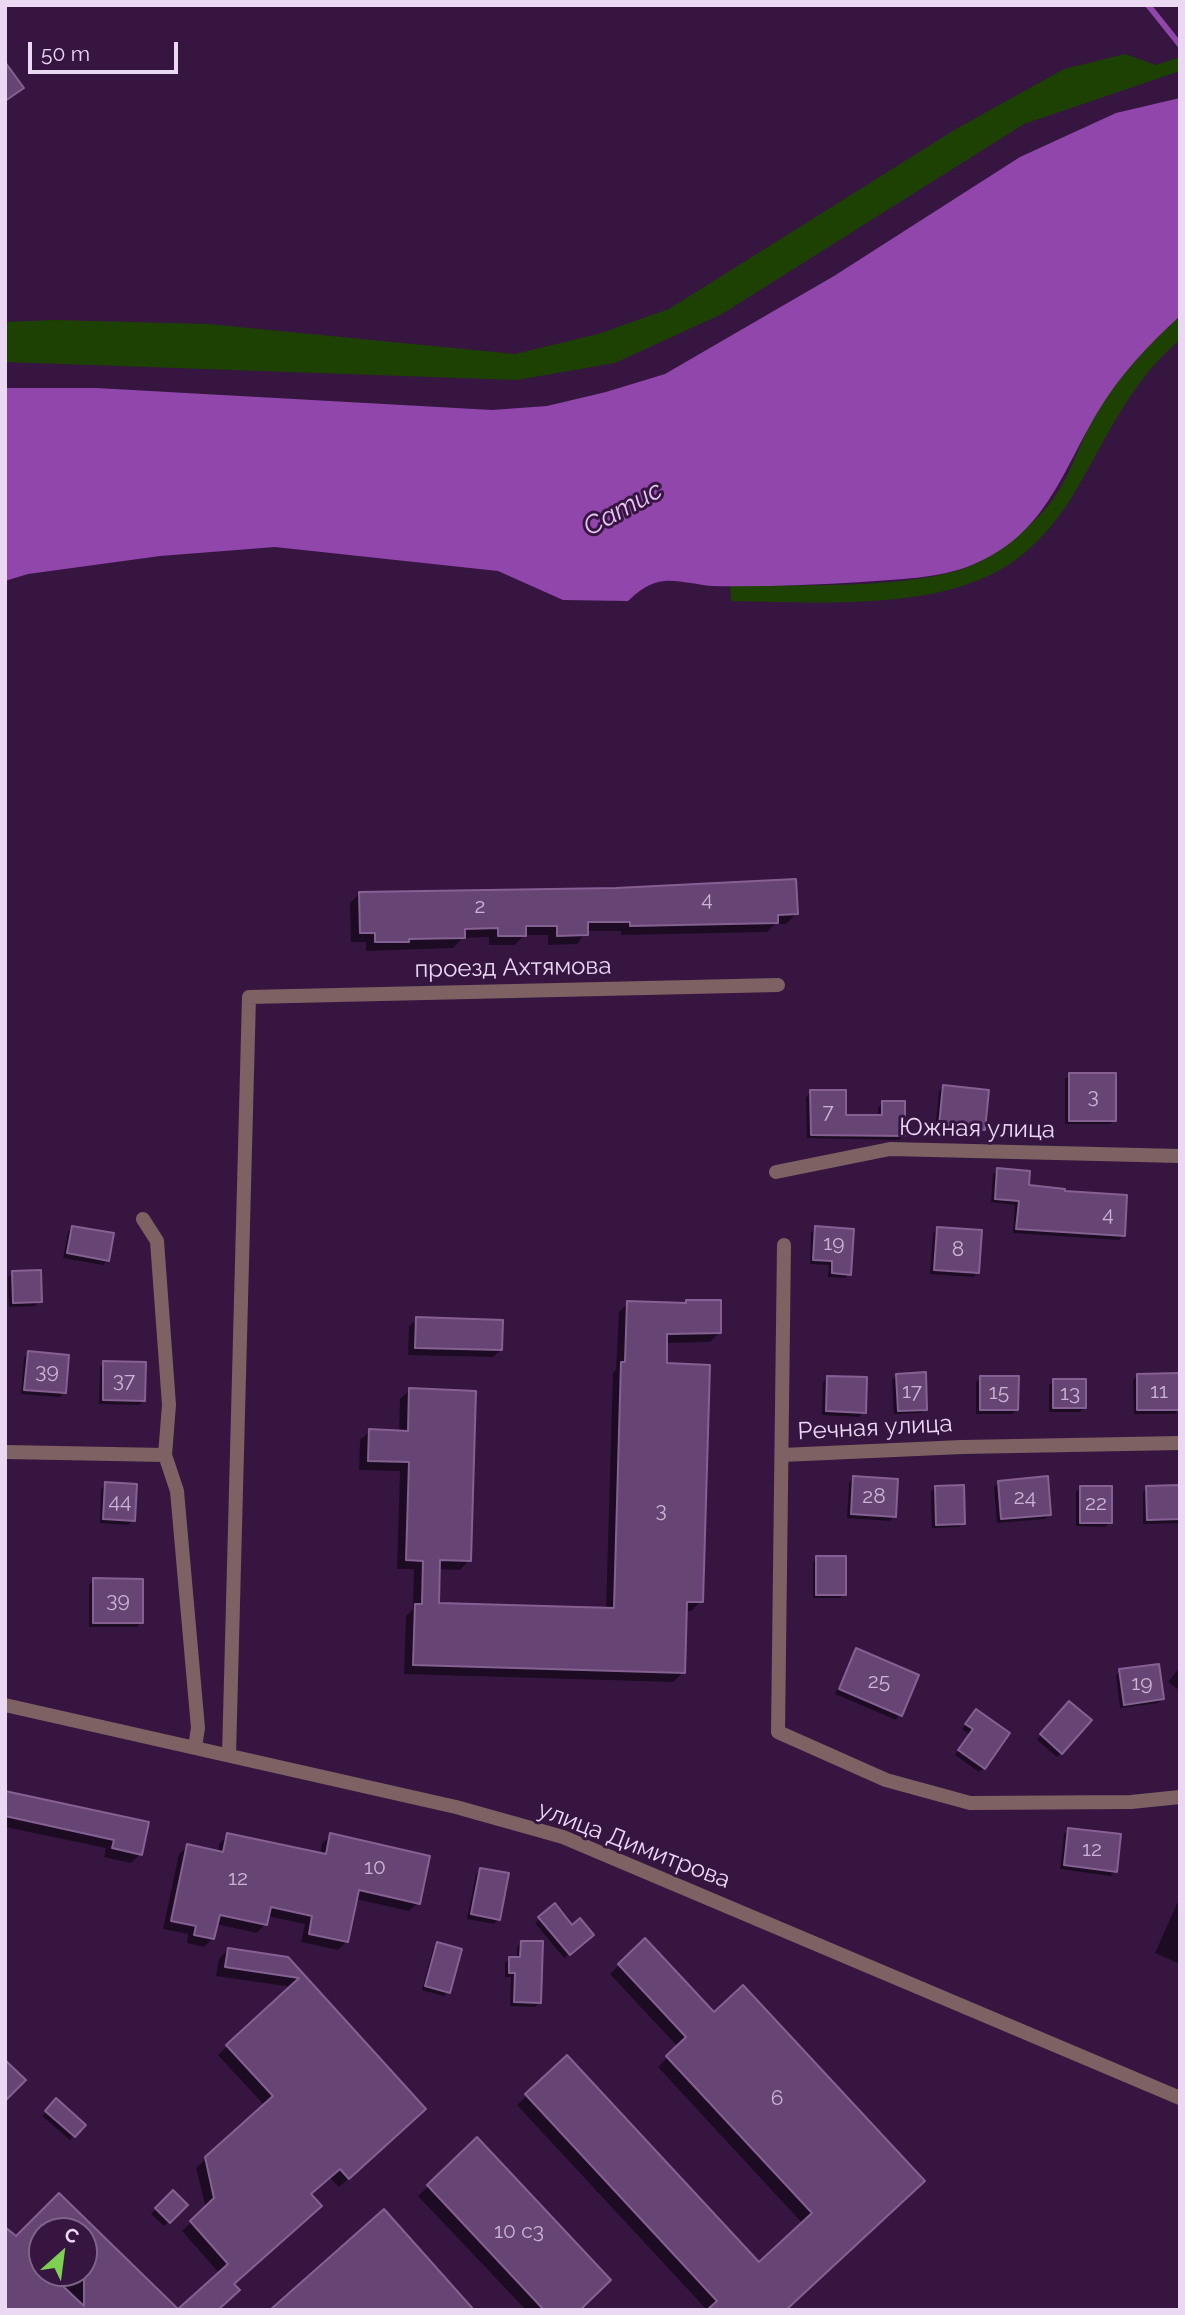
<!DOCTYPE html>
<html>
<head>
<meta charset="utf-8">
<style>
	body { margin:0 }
	#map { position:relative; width:1185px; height:2315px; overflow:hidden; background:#361641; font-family:Raleway,sans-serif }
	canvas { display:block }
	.frame { position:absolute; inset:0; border:7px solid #ebd8f3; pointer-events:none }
	.north { position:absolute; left:28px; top:2217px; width:70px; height:70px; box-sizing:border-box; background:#361641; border:2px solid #7e6488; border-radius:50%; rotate:28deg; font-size:19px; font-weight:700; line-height:28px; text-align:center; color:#ebd8f3 }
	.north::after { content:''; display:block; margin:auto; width:24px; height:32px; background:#7ed053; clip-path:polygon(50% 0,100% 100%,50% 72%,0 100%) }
	.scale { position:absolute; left:28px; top:42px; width:150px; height:32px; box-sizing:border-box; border:4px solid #ebd8f3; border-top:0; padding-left:9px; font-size:21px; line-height:24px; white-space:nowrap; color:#ebd8f3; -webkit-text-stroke:5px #361641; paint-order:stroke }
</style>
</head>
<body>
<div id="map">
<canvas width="1185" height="2315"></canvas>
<div class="frame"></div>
<div class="north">С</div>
<div class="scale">50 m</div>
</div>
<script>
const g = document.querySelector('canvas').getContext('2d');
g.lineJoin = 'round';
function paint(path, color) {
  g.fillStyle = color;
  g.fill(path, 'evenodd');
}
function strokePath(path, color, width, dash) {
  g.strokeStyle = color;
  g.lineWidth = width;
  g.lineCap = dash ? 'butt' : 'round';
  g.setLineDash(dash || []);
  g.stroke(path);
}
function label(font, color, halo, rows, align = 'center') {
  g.font = font + ' Raleway,sans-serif';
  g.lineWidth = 6;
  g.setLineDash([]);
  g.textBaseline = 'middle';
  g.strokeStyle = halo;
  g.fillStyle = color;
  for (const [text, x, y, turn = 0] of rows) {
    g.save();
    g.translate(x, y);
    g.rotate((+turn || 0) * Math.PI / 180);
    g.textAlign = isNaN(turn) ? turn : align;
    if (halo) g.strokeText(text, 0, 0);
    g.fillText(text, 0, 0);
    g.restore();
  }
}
paint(new Path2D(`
	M 1125,54 L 1156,65 L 1180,57 L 1180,71 L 1024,124 L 722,314 L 615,363 L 517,380 L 5,362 L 5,322 L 55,320 L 208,324 L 515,354 L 598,334 L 669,309 L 956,129 L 1064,69 Z
	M 1180,316 L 1180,340 C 1129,382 1105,442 1072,497 C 1054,526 1028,555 998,571 C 924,611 813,602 731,601 L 730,585 C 795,585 914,590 973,565 C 1001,553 1032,526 1051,502 C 1071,476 1080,441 1097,412 C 1120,375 1148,345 1180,316 Z`), '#1c4102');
paint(new Path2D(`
	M 1180,98 L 1180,316 C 1148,345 1119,376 1097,413 C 1061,474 1045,535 972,565 C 937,579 898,579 862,582 C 812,585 762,587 712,586 C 697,585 680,580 665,581 C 649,582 639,591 628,601 L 563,600 L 498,571 L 275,547 L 160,556 L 28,574 L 5,581 L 5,388 L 96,388 L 492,410 L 547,406 L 606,392 L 665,374 L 834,276 L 1020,157 L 1116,113 Z`), '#9146ac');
paint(new Path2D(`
	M 360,893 L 796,914 L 786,924 L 775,924 L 767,932 L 621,935 L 621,931 L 587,931 L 577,944 L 548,945 L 548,935 L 524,935 L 515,945 L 489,945 L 489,937 L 463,938 L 453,948 L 366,951 L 366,942 L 351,942 L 350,903 Z
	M 1070,1075 L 1115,1120 L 1110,1124 L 1065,1124 L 1065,1079 Z
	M 944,1086 L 983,1129 L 979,1134 L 935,1129 L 939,1091 Z
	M 811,1092 L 845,1117 L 878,1117 L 878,1108 L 882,1103 L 904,1136 L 899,1140 L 807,1138 L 806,1097 Z
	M 998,1170 L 1027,1187 L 1123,1236 L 1119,1240 L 1013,1233 L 1015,1205 L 991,1202 L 993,1174 Z
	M 72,1228 L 107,1260 L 103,1265 L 63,1258 L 68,1232 Z
	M 816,1228 L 849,1274 L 845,1278 L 828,1277 L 829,1265 L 810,1264 L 811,1233 Z
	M 937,1229 L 977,1273 L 973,1277 L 930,1274 L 933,1234 Z
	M 13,1272 L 40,1301 L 35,1306 L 9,1307 L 8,1277 Z
	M 686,1302 L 719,1333 L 710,1342 L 665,1343 L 665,1365 L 701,1601 L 691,1611 L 685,1611 L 683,1673 L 673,1682 L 404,1674 L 406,1616 L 413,1609 L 414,1569 L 397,1569 L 400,1471 L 359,1470 L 360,1440 L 370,1431 L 399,1432 L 400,1399 L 410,1390 L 469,1560 L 460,1570 L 438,1569 L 437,1604 L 606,1610 L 613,1373 L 616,1370 L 619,1312 L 628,1303 L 683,1305 Z
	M 417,1319 L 501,1350 L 493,1357 L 408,1355 L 409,1326 Z
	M 28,1353 L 64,1392 L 60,1397 L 21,1394 L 24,1358 Z
	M 104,1363 L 144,1400 L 139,1405 L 99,1404 L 100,1367 Z
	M 897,1375 L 926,1409 L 921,1413 L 894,1414 L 892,1380 Z
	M 1138,1375 L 1179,1409 L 1175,1414 L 1134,1414 L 1133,1380 Z
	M 828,1378 L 864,1412 L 859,1417 L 822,1415 L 823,1382 Z
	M 981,1378 L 1017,1410 L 1012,1414 L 976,1414 L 976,1382 Z
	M 1054,1381 L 1084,1408 L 1080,1412 L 1049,1412 L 1049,1385 Z
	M 853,1478 L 894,1516 L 890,1521 L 847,1518 L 849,1483 Z
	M 999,1482 L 1050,1514 L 1045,1519 L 997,1523 L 994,1487 Z
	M 106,1484 L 133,1520 L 128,1525 L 100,1523 L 101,1489 Z
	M 1081,1487 L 1110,1522 L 1105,1527 L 1076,1526 L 1076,1492 Z
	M 1147,1487 L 1180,1487 L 1180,1523 L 1143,1524 L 1143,1492 Z
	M 935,1488 L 964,1523 L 959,1527 L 932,1528 L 931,1492 Z
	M 817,1558 L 844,1594 L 840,1598 L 813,1598 L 813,1562 Z
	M 93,1580 L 141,1622 L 137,1627 L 89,1627 L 89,1585 Z
	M 857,1650 L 917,1676 L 896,1720 L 835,1694 Z
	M 1180,1667 L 1180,1691 L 1168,1682 Z
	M 1120,1671 L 1162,1699 L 1158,1703 L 1120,1708 L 1116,1676 Z
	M 1064,1707 L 1061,1753 L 1057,1757 L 1037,1740 Z
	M 972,1715 L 984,1767 L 979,1772 L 955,1755 L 969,1734 L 962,1729 Z
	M 5,1793 L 147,1824 L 140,1854 L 131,1863 L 104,1857 L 106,1848 L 5,1827 Z
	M 1069,1830 L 1115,1871 L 1111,1876 L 1060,1869 L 1064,1834 Z
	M 228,1835 L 320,1855 L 322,1844 L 331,1835 L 418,1903 L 409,1911 L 356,1899 L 347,1941 L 338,1950 L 301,1942 L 305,1924 L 267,1916 L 265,1924 L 257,1933 L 216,1924 L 213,1938 L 204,1947 L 187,1943 L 188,1934 L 163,1929 L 179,1854 L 188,1846 L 218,1852 L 219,1844 Z
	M 481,1870 L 498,1920 L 494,1924 L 467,1919 L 476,1874 Z
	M 1180,1897 L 1180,1964 L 1155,1953 Z
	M 554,1906 L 572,1927 L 588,1939 L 564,1958 L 535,1923 Z
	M 522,1942 L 539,2003 L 535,2007 L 510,2006 L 511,1977 L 505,1977 L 505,1963 L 510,1959 L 517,1959 L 517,1947 Z
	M 438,1944 L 448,1992 L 444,1996 L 422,1990 L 433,1949 Z
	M 228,1950 L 287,1958 L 415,2118 L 339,2187 L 329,2177 L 220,2274 L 182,2231 L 206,2208 L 196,2168 L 265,2106 L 218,2055 L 292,1987 L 216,1976 L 219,1959 Z
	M 619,1965 L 713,2014 L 923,2181 L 784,2310 L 707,2310 L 517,2105 L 567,2058 L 759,2264 L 803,2224 L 658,2067 L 678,2047 L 610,1974 Z
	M 56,2100 L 84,2125 L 70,2140 L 42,2116 Z
	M 477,2140 L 578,2310 L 526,2310 L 418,2196 Z
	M 173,2192 L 185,2205 L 164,2226 L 151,2214 Z
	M 59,2195 L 176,2310 L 5,2310 L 16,2239 ZM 42,2231 L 84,2231 L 84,2273 L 42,2273 Z`), '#0007');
strokePath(new Path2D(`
	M 1148,5 L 1180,45`), '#9146ac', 6);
const building = new Path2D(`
	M 5,62 L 24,88 L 5,101 Z
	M 796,879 L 798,914 L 778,915 L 778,923 L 630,926 L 630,922 L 588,922 L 588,935 L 557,936 L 557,926 L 526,926 L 526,936 L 498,936 L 498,928 L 465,929 L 465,938 L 409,939 L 409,942 L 375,942 L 375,933 L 360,933 L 359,892 L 616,888 Z
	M 1069,1073 L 1116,1073 L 1116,1121 L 1069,1121 Z
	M 943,1085 L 989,1090 L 985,1130 L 939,1125 Z
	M 810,1090 L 846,1090 L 846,1115 L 882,1115 L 882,1101 L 905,1101 L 905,1136 L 811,1135 Z
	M 997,1168 L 1030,1171 L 1029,1185 L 1065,1189 L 1065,1191 L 1127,1195 L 1125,1236 L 1016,1229 L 1019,1201 L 995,1199 Z
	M 72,1226 L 114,1233 L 109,1261 L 67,1253 Z
	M 815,1226 L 854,1229 L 851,1275 L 832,1273 L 832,1261 L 813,1260 Z
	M 937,1227 L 982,1230 L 979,1273 L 934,1270 Z
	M 41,1270 L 42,1302 L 13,1303 L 12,1271 Z
	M 686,1300 L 721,1300 L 721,1333 L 667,1334 L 667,1363 L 710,1365 L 703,1602 L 687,1602 L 685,1673 L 413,1665 L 415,1604 L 422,1604 L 423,1561 L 406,1560 L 409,1462 L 368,1461 L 369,1429 L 408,1431 L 409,1388 L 476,1391 L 471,1561 L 440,1560 L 439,1603 L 614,1608 L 621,1362 L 625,1362 L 627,1301 L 686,1303 Z
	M 416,1317 L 503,1320 L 502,1350 L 415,1348 Z
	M 28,1351 L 69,1355 L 66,1393 L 24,1390 Z
	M 103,1361 L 146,1362 L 145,1401 L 103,1400 Z
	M 926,1372 L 927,1410 L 898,1411 L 896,1374 Z
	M 1180,1373 L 1180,1410 L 1137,1410 L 1137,1374 Z
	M 827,1376 L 867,1377 L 866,1413 L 826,1411 Z
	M 980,1376 L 1019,1376 L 1018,1410 L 980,1410 Z
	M 1053,1379 L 1086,1379 L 1086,1408 L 1053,1408 Z
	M 853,1476 L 898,1479 L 896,1517 L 851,1514 Z
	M 1048,1476 L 1051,1515 L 1001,1519 L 998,1481 Z
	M 105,1482 L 137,1484 L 135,1521 L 103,1519 Z
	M 964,1485 L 965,1524 L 936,1525 L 935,1486 Z
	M 1180,1485 L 1180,1519 L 1147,1520 L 1146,1486 Z
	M 1080,1486 L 1112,1486 L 1112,1523 L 1080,1523 Z
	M 816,1556 L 846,1556 L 846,1595 L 816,1595 Z
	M 93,1578 L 143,1579 L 143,1623 L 93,1623 Z
	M 856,1648 L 919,1675 L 902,1716 L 839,1689 Z
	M 1159,1664 L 1164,1699 L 1124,1705 L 1119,1669 Z
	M 1069,1701 L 1092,1720 L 1062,1754 L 1040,1734 Z
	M 976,1709 L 1010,1733 L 985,1769 L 958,1750 L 973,1729 L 965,1724 Z
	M 5,1791 L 149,1822 L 142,1855 L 112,1848 L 114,1840 L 5,1816 Z
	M 1068,1828 L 1121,1834 L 1117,1872 L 1064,1865 Z
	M 227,1833 L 326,1854 L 330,1833 L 430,1856 L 420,1904 L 359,1890 L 348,1942 L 309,1934 L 312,1916 L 271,1907 L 267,1925 L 220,1915 L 214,1939 L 194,1935 L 196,1926 L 171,1921 L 187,1844 L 223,1852 Z
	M 480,1868 L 509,1873 L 500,1920 L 471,1914 Z
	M 555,1903 L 572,1925 L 580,1918 L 594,1935 L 570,1955 L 538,1917 Z
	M 645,1938 L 714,2012 L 743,1985 L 925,2181 L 786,2310 L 707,2310 L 717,2301 L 525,2094 L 567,2055 L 759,2262 L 812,2213 L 666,2056 L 686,2037 L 618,1964 Z
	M 521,1941 L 543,1941 L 541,2003 L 514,2002 L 515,1973 L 509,1973 L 509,1957 L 520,1957 Z
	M 437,1942 L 462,1949 L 450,1993 L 425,1986 Z
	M 228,1948 L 288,1957 L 426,2109 L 349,2179 L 340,2169 L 311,2194 L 322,2206 L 234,2284 L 240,2290 L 218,2310 L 5,2310 L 5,2227 L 16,2236 L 59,2193 L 178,2309 L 228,2264 L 190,2221 L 214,2198 L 205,2157 L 273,2096 L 226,2045 L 299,1978 L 225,1967 ZM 42,2231 L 84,2231 L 84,2306 L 49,2273 L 42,2273 Z
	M 5,2060 L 26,2080 L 5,2101 Z
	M 56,2098 L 86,2125 L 75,2137 L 45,2111 Z
	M 477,2137 L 611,2280 L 580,2310 L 544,2310 L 427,2185 Z
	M 173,2190 L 188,2205 L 170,2223 L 155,2208 Z
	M 384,2209 L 474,2310 L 270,2310 Z`);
paint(building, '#664473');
strokePath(building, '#846192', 2);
strokePath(new Path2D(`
	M 776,1172 L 890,1149 L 1180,1156
	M 143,1219 L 157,1241 L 169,1405 L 165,1455 L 177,1491 L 198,1728 L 195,1747
	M 784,1245 L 778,1732 L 886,1780 L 970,1803 L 1131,1802 L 1180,1797
	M 5,1452 L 165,1455
	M 782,1455 L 962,1447 L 1180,1443
	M 229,1755 L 249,997 L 778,985`), '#7e6162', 14);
strokePath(new Path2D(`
	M 5,1705 L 456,1807 L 563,1837 L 1180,2098`), '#7e6162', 14);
label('21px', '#cab3d3', null, [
	["4",707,900],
	["2",480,907],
	["3",1093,1097],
	["7",828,1112],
	["4",1108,1215],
	["19",834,1244],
	["8",958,1250],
	["39",47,1372],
	["37",124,1381],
	["17",912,1392],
	["11",1159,1392],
	["15",999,1393],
	["13",1070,1394],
	["28",874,1497],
	["24",1025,1498],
	["44",120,1502],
	["22",1096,1504],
	["3",661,1511],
	["39",118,1601],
	["25",879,1682],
	["19",1142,1684],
	["12",1092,1850],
	["10",375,1868],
	["12",238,1879],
	["6",777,2099],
	["10 с3",519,2232]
]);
label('24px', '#ebd8f3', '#361641', [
	["проезд Ахтямова",513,968,-1],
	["Южная улица",977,1129,1],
	["Речная улица",875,1428,-3],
	["улица Димитрова",634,1845,21]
]);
label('italic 26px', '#e8c3f6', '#361641', [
	["Сатис",623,509,-29]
]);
</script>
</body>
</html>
